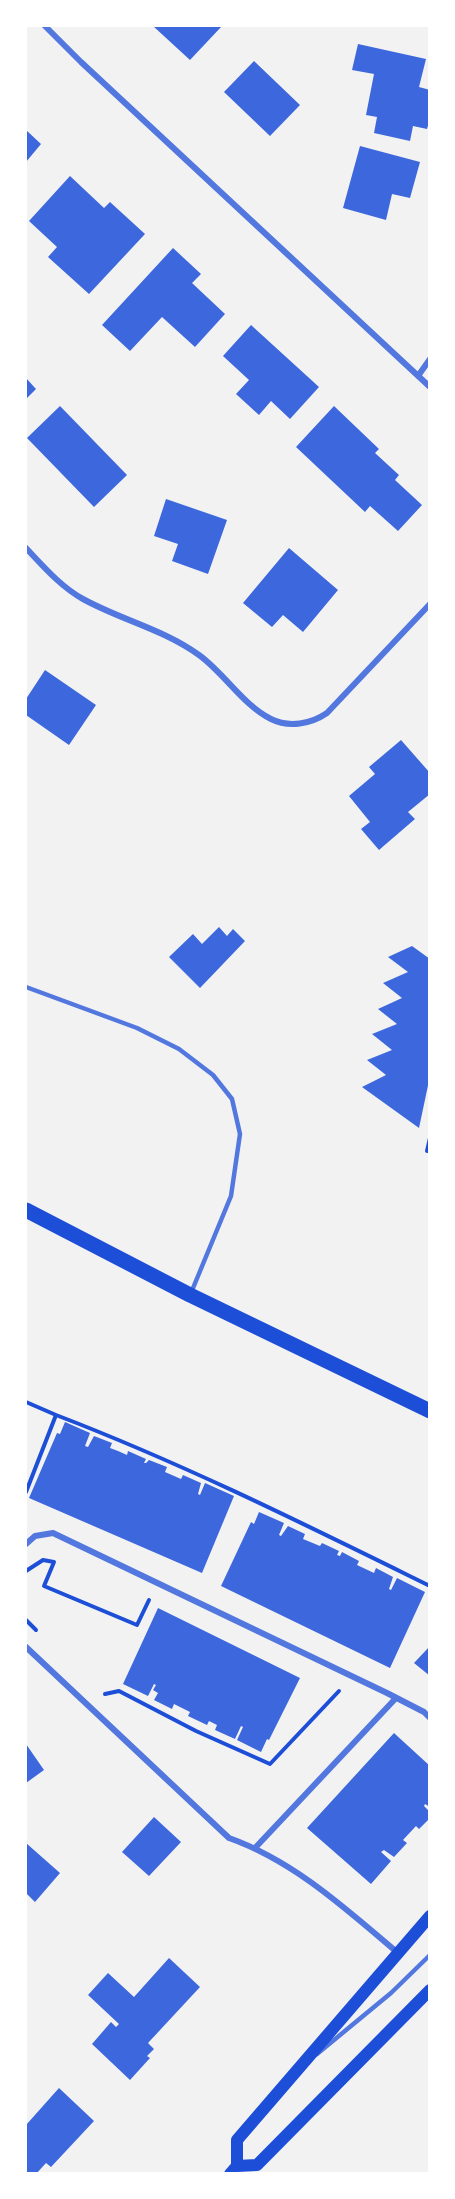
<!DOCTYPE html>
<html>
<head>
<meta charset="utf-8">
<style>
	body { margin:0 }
	#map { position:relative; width:455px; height:2199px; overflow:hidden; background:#f2f2f2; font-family:Karla,sans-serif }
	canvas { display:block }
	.frame { position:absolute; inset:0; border:27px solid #fff; pointer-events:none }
</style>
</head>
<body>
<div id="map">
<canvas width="455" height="2199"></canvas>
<div class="frame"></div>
</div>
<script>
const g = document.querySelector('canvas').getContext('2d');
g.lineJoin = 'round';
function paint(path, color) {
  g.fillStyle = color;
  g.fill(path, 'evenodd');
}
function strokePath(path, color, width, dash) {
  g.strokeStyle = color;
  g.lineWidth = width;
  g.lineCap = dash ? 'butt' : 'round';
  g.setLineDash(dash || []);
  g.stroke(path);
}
paint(new Path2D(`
	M 153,26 L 222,26 L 190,60 Z
	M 358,44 L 426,59 L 419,87 L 430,90 L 430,119 L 427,129 L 413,126 L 410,141 L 374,133 L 377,117 L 366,115 L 374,74 L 352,70 Z
	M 254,61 L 300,105 L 270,136 L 224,92 Z
	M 26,130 L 41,144 L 26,162 Z
	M 360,146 L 420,162 L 410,198 L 392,194 L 386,220 L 343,208 Z
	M 70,176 L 104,208 L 110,202 L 145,234 L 89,294 L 48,257 L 57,247 L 29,221 Z
	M 173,248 L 201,274 L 192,283 L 225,314 L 195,347 L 162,317 L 130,351 L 102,325 Z
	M 251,325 L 319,387 L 290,419 L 271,401 L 259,415 L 236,394 L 249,380 L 223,356 Z
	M 26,378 L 36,389 L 26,399 Z
	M 60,406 L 127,475 L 94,507 L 27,438 Z
	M 334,406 L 379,449 L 375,453 L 399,475 L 395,480 L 422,505 L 398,531 L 370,506 L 365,512 L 296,447 Z
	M 166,499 L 227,520 L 208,574 L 172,561 L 178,544 L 154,536 Z
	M 289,548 L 338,590 L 303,632 L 283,615 L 272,627 L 243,603 Z
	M 45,670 L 96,705 L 69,745 L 26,715 L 26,699 Z
	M 401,740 L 430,773 L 430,794 L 408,812 L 415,819 L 379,850 L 361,829 L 370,822 L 349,796 L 375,774 L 369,767 Z
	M 219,927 L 227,936 L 233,929 L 245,941 L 200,988 L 169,957 L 193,934 L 202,944 Z
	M 412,946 L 430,959 L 430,1076 L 419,1128 L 362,1087 L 386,1075 L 367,1060 L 392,1050 L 372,1034 L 397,1024 L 378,1009 L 402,998 L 383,983 L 408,972 L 388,957 Z
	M 65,1422 L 90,1433 L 85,1446 L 88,1447 L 94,1436 L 112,1443 L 110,1448 L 118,1451 L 127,1455 L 128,1451 L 146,1459 L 144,1463 L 146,1463 L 149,1460 L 167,1467 L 165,1472 L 181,1479 L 183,1475 L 201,1483 L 198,1494 L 200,1495 L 205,1483 L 234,1496 L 202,1573 L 29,1498 L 57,1433 L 60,1434 Z
	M 259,1512 L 284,1523 L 279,1535 L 281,1536 L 288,1526 L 305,1534 L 303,1539 L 320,1546 L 322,1543 L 339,1551 L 337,1555 L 340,1556 L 342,1552 L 359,1561 L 357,1565 L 374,1573 L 376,1568 L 393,1577 L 389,1589 L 391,1590 L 397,1578 L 425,1592 L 390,1668 L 221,1586 L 251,1522 L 254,1524 Z
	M 158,1608 L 300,1678 L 269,1740 L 267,1739 L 261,1752 L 237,1740 L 243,1727 L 241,1726 L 235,1739 L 215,1730 L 217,1725 L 209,1721 L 207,1725 L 188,1716 L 190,1712 L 174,1704 L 172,1709 L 154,1700 L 158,1693 L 153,1690 L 156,1685 L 154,1684 L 148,1696 L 123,1684 Z
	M 430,1646 L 430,1676 L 414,1663 Z
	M 394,1733 L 430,1766 L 430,1807 L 425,1804 L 424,1806 L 429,1811 L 430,1818 L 419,1829 L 416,1826 L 403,1840 L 407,1843 L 394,1857 L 384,1850 L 381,1852 L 391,1861 L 371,1884 L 307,1828 Z
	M 26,1744 L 44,1770 L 26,1783 Z
	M 154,1817 L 181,1842 L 149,1876 L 122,1852 Z
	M 26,1843 L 60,1873 L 35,1902 L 26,1893 Z
	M 169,1958 L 200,1987 L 148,2043 L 154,2049 L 147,2056 L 150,2058 L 130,2080 L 92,2044 L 111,2022 L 116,2027 L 119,2024 L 88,1995 L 108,1973 L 134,1997 Z
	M 59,2088 L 94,2121 L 51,2167 L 46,2163 L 36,2174 L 26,2174 L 26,2125 Z`), '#3d67dc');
strokePath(new Path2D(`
	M 427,1151 L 430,1138
	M 26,1402 L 56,1415
	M 26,1492 L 56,1415 C 184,1464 306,1525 430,1586
	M 26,1571 L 43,1560 L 54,1562 L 44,1586 L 137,1625 L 149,1600
	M 26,1620 L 36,1630
	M 105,1694 L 119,1691 L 196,1731 L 270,1764 L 339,1691`), '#1d4ed8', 4);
strokePath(new Path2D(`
	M 26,987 L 137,1028 L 179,1049 L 213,1075 L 232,1099 L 240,1134 L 231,1196 L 191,1293
	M 317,2054 L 391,1993 L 430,1955`), '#5277de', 4.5);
strokePath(new Path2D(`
	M 45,26 L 81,62 L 430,387
	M 418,376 L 430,359
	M 26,548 C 43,566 61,587 83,599 C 121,620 163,629 199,655 C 224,673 243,705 271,719 C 289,728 311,724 327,713 L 430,604
	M 26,1544 L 35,1536 L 53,1533 L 387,1693 L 424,1712 L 430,1718
	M 26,1647 L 229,1838 C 294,1861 346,1909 398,1953
	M 255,1848 L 396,1698`), '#5277de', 6);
strokePath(new Path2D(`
	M 237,2166 L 257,2165 L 430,1990
	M 230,2174 L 237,2166 L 237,2140 L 430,1916`), '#1d4ed8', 12);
strokePath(new Path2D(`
	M 26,1210 L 190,1295 L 430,1411`), '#1d4ed8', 15);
</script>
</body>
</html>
